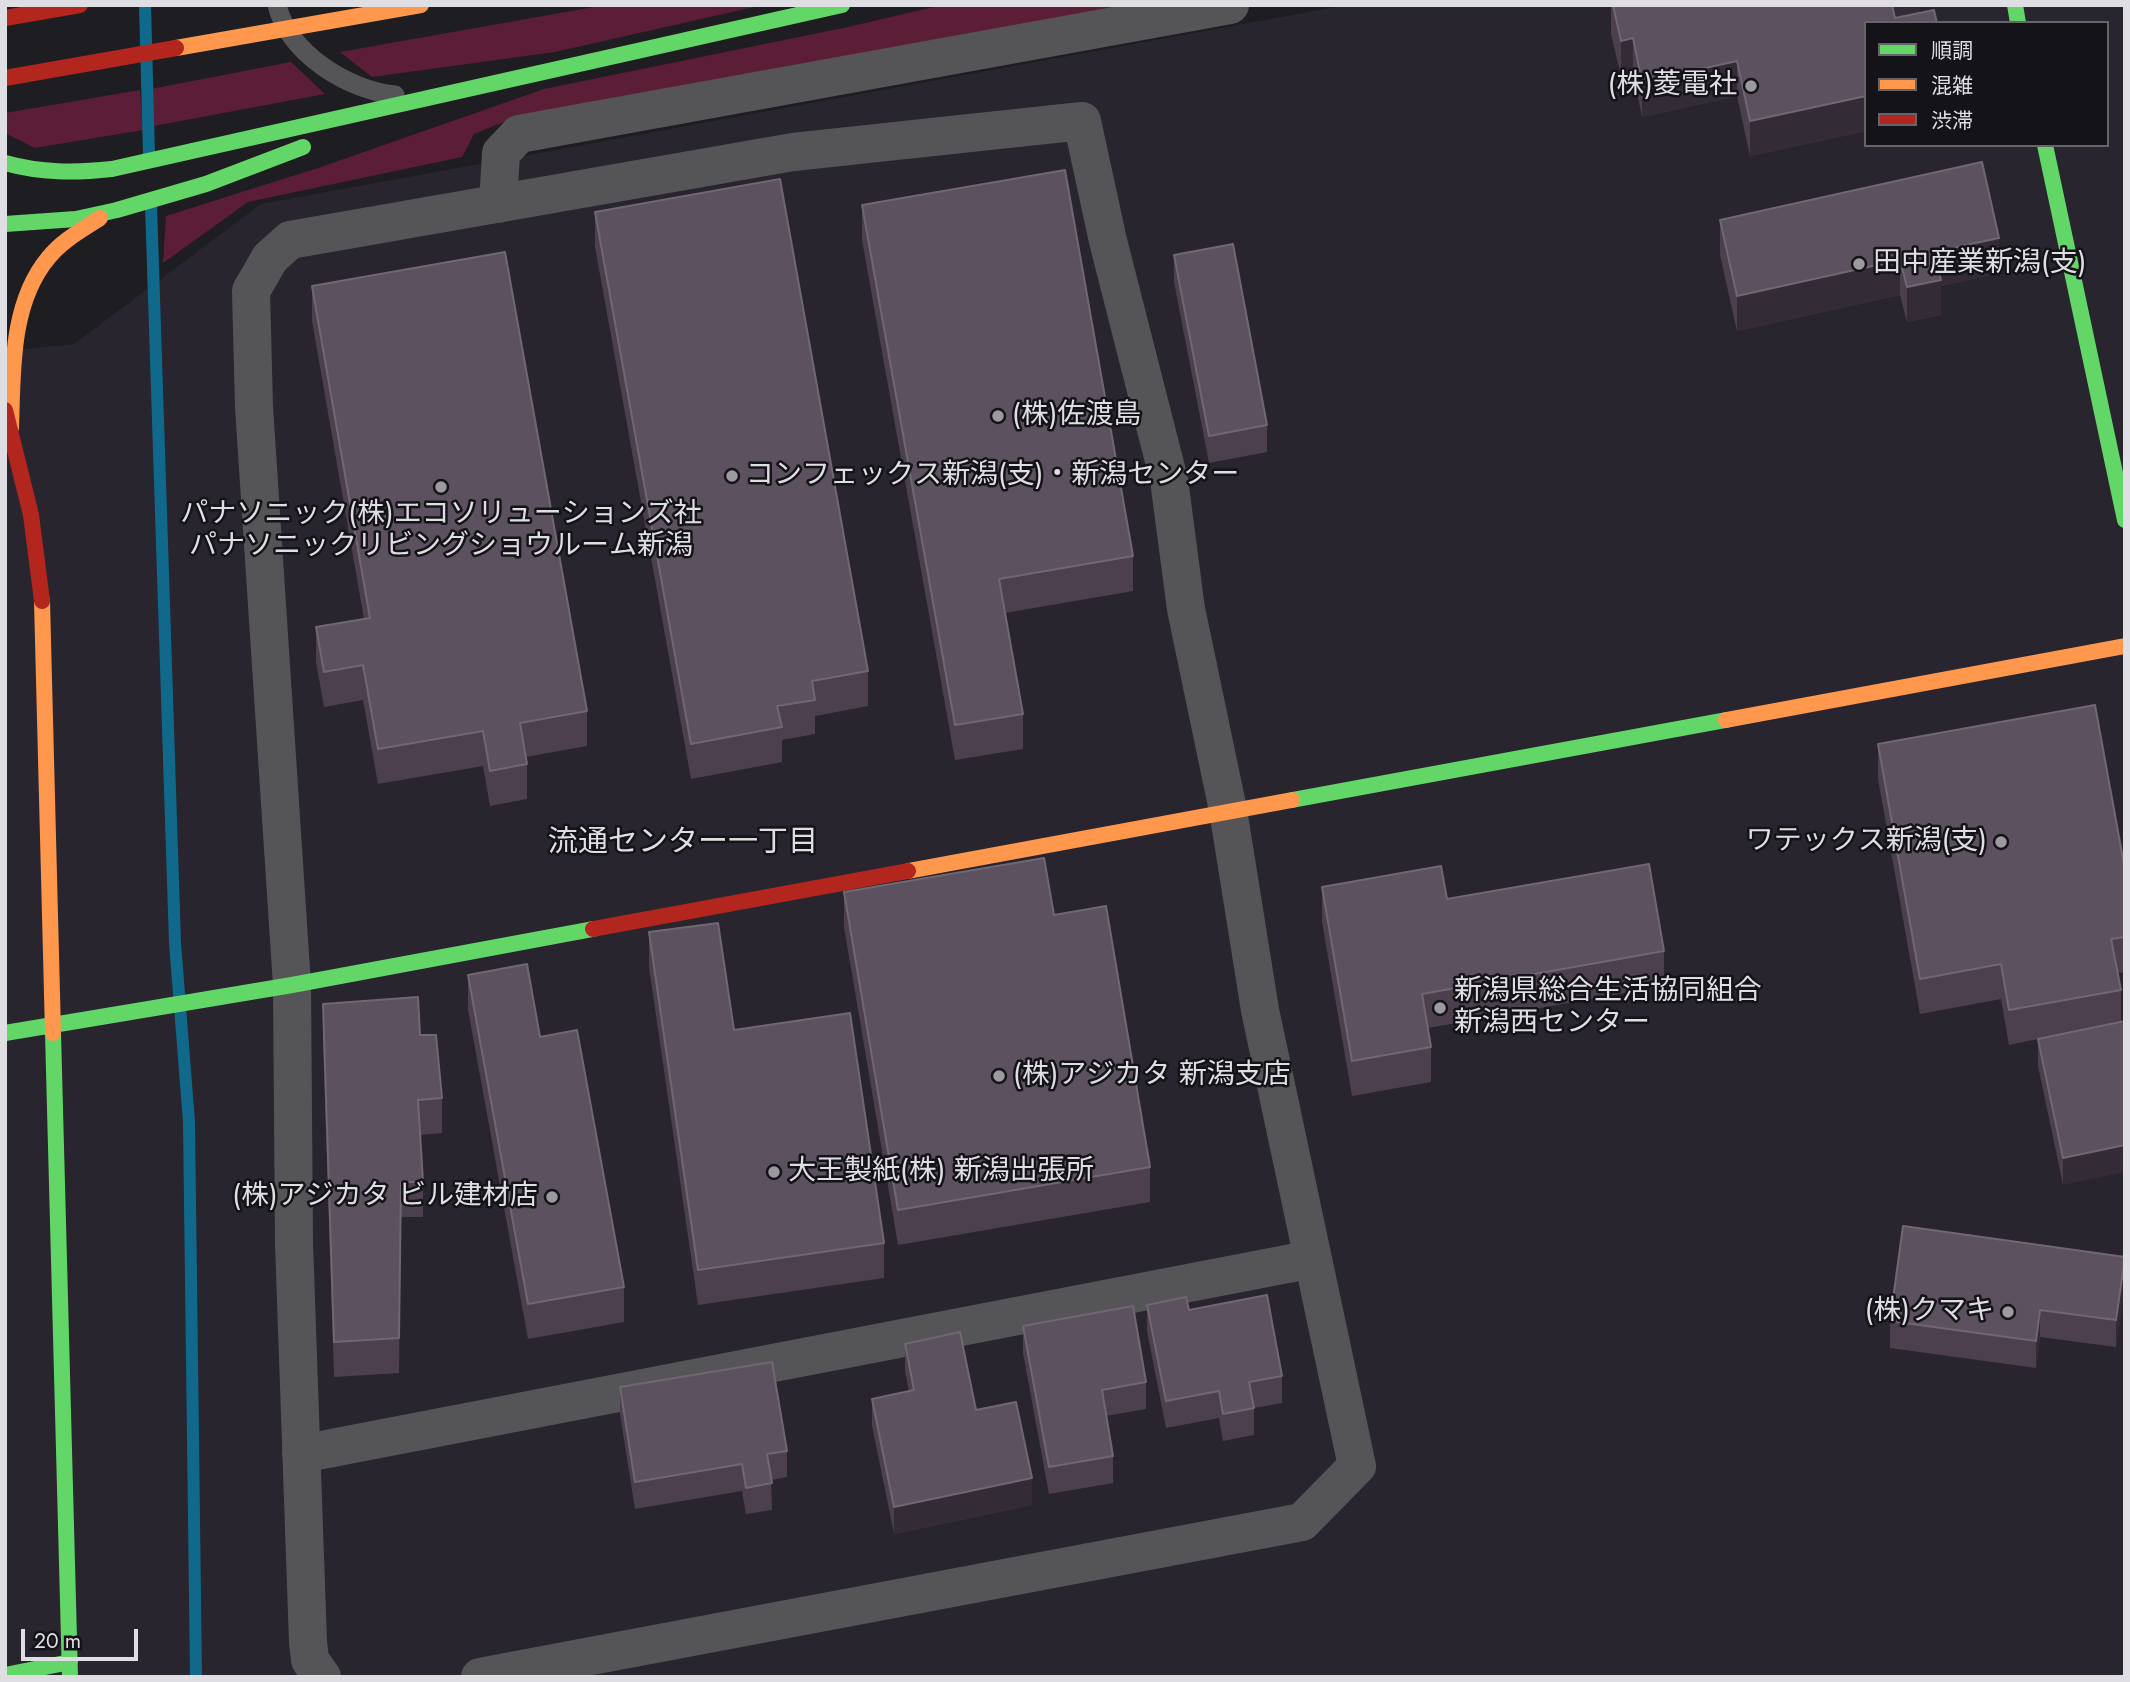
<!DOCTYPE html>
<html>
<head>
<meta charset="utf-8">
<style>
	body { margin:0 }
	#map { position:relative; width:2130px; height:1682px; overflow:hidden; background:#1e1d21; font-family:Jost,"Noto Sans JP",sans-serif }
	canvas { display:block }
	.frame { position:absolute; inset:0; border:7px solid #dfdee2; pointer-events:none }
	.legend { position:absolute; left:1864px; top:21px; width:245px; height:126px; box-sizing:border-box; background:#141318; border:2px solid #656469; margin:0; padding:9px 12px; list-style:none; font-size:21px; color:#dfdee2 }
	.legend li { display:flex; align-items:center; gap:14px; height:35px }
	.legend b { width:35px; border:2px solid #656469 }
	.scale { position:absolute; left:21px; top:1629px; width:117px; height:32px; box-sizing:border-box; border:4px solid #dfdee2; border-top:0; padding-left:9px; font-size:21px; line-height:24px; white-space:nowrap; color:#dfdee2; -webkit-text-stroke:5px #141318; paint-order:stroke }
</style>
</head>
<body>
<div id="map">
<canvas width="2130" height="1682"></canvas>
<div class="frame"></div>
<ul class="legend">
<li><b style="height:9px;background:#63d668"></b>順調</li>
<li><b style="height:9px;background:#ff974d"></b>混雑</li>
<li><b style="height:9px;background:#b3261e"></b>渋滞</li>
</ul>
<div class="scale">20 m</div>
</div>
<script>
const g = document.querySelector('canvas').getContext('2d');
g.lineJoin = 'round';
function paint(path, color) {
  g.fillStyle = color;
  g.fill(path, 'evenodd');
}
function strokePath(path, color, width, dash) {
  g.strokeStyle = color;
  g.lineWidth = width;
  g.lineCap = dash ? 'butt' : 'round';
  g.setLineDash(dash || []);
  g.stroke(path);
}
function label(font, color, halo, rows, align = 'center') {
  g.font = font + ' Jost,"Noto Sans JP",sans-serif';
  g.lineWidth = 5;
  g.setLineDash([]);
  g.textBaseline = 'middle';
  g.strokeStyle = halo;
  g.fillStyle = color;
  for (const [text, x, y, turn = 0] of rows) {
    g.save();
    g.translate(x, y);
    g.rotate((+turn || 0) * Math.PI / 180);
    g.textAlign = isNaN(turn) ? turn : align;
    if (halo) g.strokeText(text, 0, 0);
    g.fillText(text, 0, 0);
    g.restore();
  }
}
paint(new Path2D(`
	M 1347,5 L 2125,5 L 2125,1677 L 5,1677 L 5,351 L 74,344 L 261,204 ZM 1866,23 L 2107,23 L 2107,145 L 1866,145 Z`), '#28252f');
paint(new Path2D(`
	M 605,5 L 763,5 L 555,52 L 372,77 L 340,52 Z
	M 942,5 L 1144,5 L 941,40 L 501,123 L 474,134 L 462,157 L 248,202 L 163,263 L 166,216 L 321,167 L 544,89 L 848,27 Z
	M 291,62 L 325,94 L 154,126 L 151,89 Z
	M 140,90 L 143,130 L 35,148 L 5,133 L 5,113 Z`), '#5b1e36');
strokePath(new Path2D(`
	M 145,5 L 149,155
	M 151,205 L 175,943 L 189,1122 L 196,1677`), '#10698a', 12);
strokePath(new Path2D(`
	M 277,5 C 289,54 348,90 395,95`), '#555558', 19);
strokePath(new Path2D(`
	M 498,204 L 501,153 L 519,134 L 1230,5
	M 301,1454 L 1313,1259
	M 322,1677 L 310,1660 L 308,1642 L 294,1243 L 292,985 L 254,407 L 251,291 L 270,258 L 290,240 L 793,152 L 1082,121 L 1108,241 L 1169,480 L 1186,609 L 1228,810 L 1260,1010 L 1357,1466 L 1302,1522 L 480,1677`), '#555558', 38);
strokePath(new Path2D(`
	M 2015,5 L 2018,23
	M 2045,145 L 2125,520
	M 5,163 C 41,173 75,173 112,169 L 842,5
	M 5,224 L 76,219 L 117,210 L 206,184 L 303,147
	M 1292,800 L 1726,720
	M 5,1033 L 292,985 L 593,929
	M 53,1033 L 70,1677
	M 5,1675 L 70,1662`), '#63d668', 16);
strokePath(new Path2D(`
	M 176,48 L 421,5
	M 11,428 C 13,372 10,303 49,257 C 63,240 82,230 100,218
	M 42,601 L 53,1033
	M 1726,720 L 2125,646
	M 908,871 L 1292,800`), '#ff974d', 16);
strokePath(new Path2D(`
	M 5,18 L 80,5
	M 5,78 L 176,48
	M 5,410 L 31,515 L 42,601
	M 593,929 L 908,871`), '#b3261e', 16);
paint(new Path2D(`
	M 1611,5 L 1920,5 L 1866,23 L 1866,131 L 1750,156 L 1737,96 L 1642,117 L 1633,73 L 1621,76 L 1611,34 Z
	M 862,205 L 1133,556 L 1133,591 L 1005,613 L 1023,714 L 1023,749 L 955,760 L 862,240 Z
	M 595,212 L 868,671 L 868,706 L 815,716 L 815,734 L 782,740 L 782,762 L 691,779 L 595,247 Z
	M 1720,220 L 1999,273 L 1941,286 L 1941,315 L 1907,322 L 1900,295 L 1737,331 L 1720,255 Z
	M 1174,255 L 1267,425 L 1267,452 L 1209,463 L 1174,282 Z
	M 312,286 L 587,711 L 587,746 L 526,757 L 527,764 L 527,799 L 490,806 L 483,766 L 378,784 L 363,700 L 324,707 L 316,662 L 316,627 L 364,619 L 312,321 Z
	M 1878,744 L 2125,870 L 2125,972 L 2118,973 L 2121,990 L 2121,1022 L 2063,1185 L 2038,1066 L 2038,1039 L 2009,1045 L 2001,999 L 1920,1014 L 1878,779 Z
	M 1322,887 L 1447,899 L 1664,951 L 1664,986 L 1428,1028 L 1431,1047 L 1431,1082 L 1352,1096 L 1322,922 Z
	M 844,892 L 1054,915 L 1150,1167 L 1150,1202 L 898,1245 L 844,927 Z
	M 649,932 L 734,1030 L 884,1243 L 884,1278 L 698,1305 L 649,967 Z
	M 468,975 L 540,1037 L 624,1287 L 624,1322 L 528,1339 L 468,1010 Z
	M 323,1004 L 420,1035 L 442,1098 L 442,1133 L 420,1135 L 423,1182 L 423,1217 L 401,1217 L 399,1373 L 334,1377 L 323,1039 Z
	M 2125,1257 L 2116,1347 L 2040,1337 L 2036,1368 L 1890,1348 L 1890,1321 Z
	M 1147,1305 L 1189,1310 L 1282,1376 L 1282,1403 L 1254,1408 L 1254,1435 L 1223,1441 L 1219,1418 L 1166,1428 L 1147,1331 Z
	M 1023,1326 L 1146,1382 L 1146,1409 L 1106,1416 L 1113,1456 L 1113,1483 L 1049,1494 L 1023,1353 Z
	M 905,1344 L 976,1410 L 1032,1505 L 894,1534 L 872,1426 L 872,1399 L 909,1391 L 905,1371 Z
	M 620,1387 L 787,1451 L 787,1477 L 771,1480 L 772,1510 L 746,1514 L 742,1491 L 635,1509 L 620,1414 Z`), '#4c404e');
paint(new Path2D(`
	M 1892,5 L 1920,5 L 1920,23 L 1892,23 Z
	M 1633,38 L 1633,73 L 1621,76 L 1621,41 Z
	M 1737,61 L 1737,96 L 1642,117 L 1642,82 Z
	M 1866,96 L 1866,131 L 1750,156 L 1750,121 Z
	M 1999,238 L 1999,273 L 1941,286 L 1941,315 L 1907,322 L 1907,287 L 1934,252 Z
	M 1900,260 L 1900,295 L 1737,331 L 1737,296 Z
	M 2125,1145 L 2125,1172 L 2063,1185 L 2063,1158 Z
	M 401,1182 L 401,1217 L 399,1373 L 399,1338 Z
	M 2125,1261 L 2125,1287 L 2116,1347 L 2116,1320 Z
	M 2040,1310 L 2040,1337 L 2036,1368 L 2036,1341 Z
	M 1032,1478 L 1032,1505 L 894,1534 L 894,1507 Z`), '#332b35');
const building = new Path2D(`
	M 1613,5 L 1892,5 L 1895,18 L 1934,10 L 1937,23 L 1866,23 L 1866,96 L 1750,121 L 1737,61 L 1642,82 L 1633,38 L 1621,41 Z
	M 1982,162 L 1999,238 L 1934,252 L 1941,280 L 1907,287 L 1900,260 L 1737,296 L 1720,220 Z
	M 1065,170 L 1133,556 L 999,579 L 1023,714 L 955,725 L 862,205 Z
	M 780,179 L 868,671 L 812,681 L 815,700 L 777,706 L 782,727 L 691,744 L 595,212 Z
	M 1233,244 L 1267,425 L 1209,436 L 1174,255 Z
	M 505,252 L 587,711 L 520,723 L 527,764 L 490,771 L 483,731 L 378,749 L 363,665 L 324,672 L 316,627 L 370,618 L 312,286 Z
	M 2095,705 L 2125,870 L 2125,937 L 2111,939 L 2121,990 L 2009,1010 L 2001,964 L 1920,979 L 1878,744 Z
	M 1044,858 L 1054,915 L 1106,906 L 1150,1167 L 898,1210 L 844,892 Z
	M 1649,864 L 1664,951 L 1422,994 L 1431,1047 L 1352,1061 L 1322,887 L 1441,866 L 1447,899 Z
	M 718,923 L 734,1030 L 850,1013 L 884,1243 L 698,1270 L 649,932 Z
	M 527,964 L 540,1037 L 577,1030 L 624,1287 L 528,1304 L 468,975 Z
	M 418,997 L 420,1035 L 436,1035 L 442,1098 L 418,1100 L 423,1182 L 401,1182 L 399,1338 L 334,1342 L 323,1004 Z
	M 2125,1021 L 2125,1145 L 2063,1158 L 2038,1039 Z
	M 1903,1226 L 2125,1257 L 2116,1320 L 2040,1310 L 2036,1341 L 1890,1321 Z
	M 1267,1295 L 1282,1376 L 1249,1382 L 1254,1408 L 1223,1414 L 1219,1391 L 1166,1401 L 1147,1305 L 1186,1297 L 1189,1310 Z
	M 1133,1306 L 1146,1382 L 1102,1390 L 1113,1456 L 1049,1467 L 1023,1326 Z
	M 960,1332 L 976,1410 L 1016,1402 L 1032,1478 L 894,1507 L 872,1399 L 914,1390 L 905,1344 Z
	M 772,1362 L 787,1451 L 767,1454 L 772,1483 L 746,1488 L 742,1464 L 635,1482 L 620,1387 Z`);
paint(building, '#5c515e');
strokePath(building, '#706773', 2);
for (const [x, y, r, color] of [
	[1751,86,7,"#9b9a9e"],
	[1859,264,7,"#9b9a9e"],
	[998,416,7,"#9b9a9e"],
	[732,476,7,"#9b9a9e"],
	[441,487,7,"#9b9a9e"],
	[2001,842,7,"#9b9a9e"],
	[1440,1008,7,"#9b9a9e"],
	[999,1076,7,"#9b9a9e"],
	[774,1172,7,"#9b9a9e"],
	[552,1197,7,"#9b9a9e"],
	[2008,1312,7,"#9b9a9e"]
]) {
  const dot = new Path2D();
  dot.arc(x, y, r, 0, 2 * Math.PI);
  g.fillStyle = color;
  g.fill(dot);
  strokePath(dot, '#141318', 2.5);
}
label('28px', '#dfdee2', '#141318', [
	["(株)菱電社",1737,86,"right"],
	["田中産業新潟(支)",1873,264],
	["(株)佐渡島",1012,416],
	["コンフェックス新潟(支)・新潟センター",746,476],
	["パナソニック(株)エコソリューションズ社",441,515,"center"],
	["パナソニックリビングショウルーム新潟",441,547,"center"],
	["ワテックス新潟(支)",1987,842,"right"],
	["新潟県総合生活協同組合",1454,992],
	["新潟西センター",1454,1024],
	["(株)アジカタ 新潟支店",1013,1076],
	["大王製紙(株) 新潟出張所",788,1172],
	["(株)アジカタ ビル建材店",538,1197,"right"],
	["(株)クマキ",1994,1312,"right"]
], 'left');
label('30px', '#dfdee2', '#141318', [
	["流通センター一丁目",683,844]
]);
</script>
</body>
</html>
